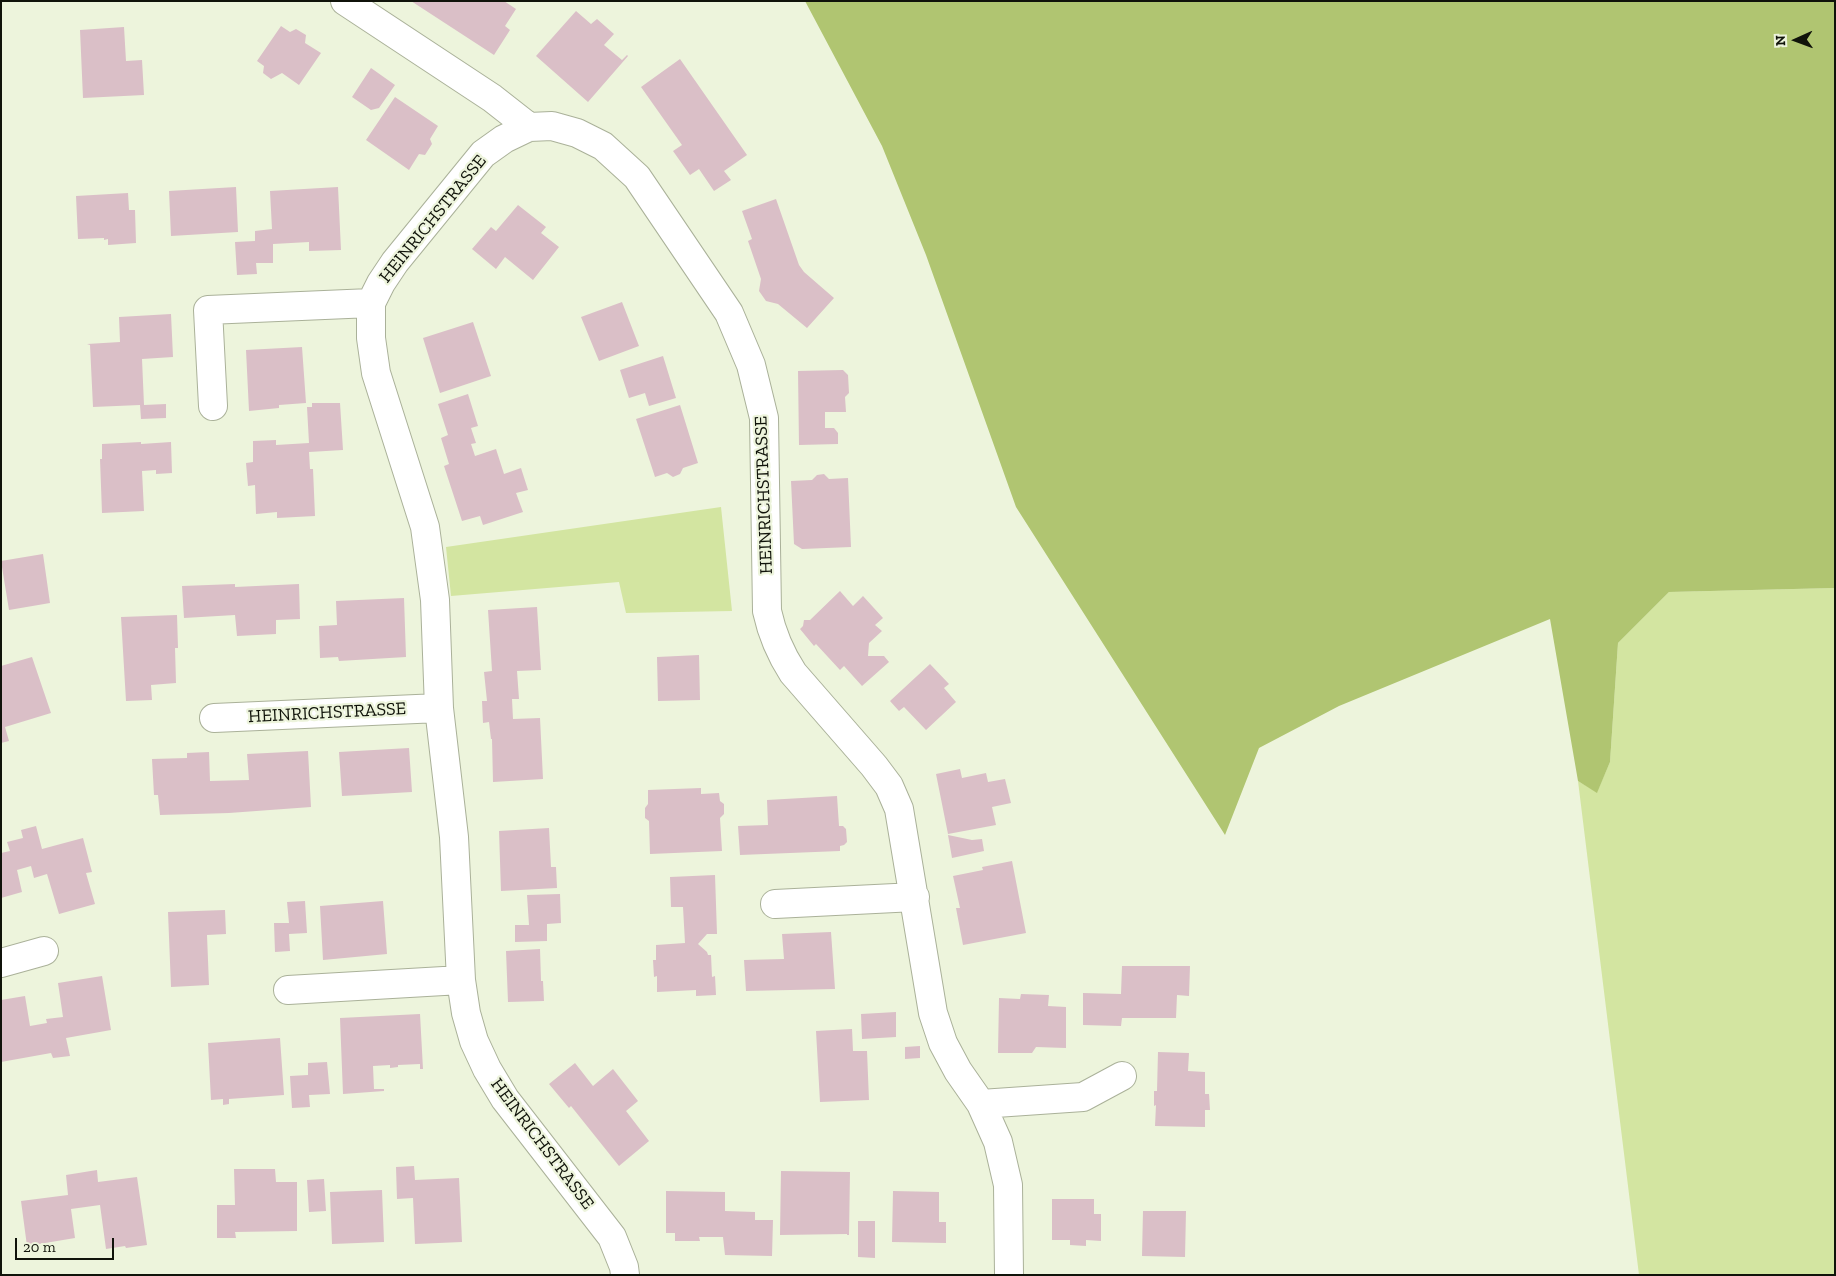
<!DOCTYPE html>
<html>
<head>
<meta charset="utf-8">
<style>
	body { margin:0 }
	#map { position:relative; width:1836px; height:1276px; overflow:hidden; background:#edf4dc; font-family:"Zilla Slab",serif }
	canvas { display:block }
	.frame { position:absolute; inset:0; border:2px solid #10130a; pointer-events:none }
	.north { position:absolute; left:1771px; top:15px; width:50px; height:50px; -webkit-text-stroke:4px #edf4dc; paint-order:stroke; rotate:268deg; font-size:14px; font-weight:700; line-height:20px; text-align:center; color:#10130a }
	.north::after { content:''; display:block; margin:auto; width:18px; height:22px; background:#10130a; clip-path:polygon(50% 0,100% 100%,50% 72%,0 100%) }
	.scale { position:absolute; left:15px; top:1238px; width:99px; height:22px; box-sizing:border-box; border:2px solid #10130a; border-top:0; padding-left:6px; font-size:15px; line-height:18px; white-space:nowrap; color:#10130a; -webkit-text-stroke:4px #edf4dc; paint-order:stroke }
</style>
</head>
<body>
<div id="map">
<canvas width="1836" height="1276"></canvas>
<div class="frame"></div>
<div class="north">N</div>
<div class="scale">20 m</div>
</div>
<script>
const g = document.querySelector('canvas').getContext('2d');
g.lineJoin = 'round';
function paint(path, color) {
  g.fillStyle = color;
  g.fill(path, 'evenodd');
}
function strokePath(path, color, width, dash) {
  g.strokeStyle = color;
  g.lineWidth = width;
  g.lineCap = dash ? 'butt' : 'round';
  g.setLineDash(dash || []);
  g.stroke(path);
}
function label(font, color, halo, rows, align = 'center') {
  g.font = font + ' "Zilla Slab",serif';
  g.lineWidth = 4.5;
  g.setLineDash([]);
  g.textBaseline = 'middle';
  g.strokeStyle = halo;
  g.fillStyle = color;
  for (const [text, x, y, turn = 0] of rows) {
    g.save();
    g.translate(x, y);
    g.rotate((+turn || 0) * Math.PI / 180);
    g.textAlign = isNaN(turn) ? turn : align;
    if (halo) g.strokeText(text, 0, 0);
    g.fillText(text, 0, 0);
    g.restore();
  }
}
paint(new Path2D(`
	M 721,507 L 732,611 L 626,613 L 619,582 L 451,596 L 446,547 Z
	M 1835,588 L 1835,1275 L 1639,1275 L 1578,781 L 1597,792 L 1610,762 L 1618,643 L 1669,592 Z`), '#d3e5a1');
paint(new Path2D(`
	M 805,1 L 1835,1 L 1835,588 L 1669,592 L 1618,643 L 1610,762 L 1597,793 L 1578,781 L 1550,619 L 1339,706 L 1259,748 L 1225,835 L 1016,507 L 926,255 L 882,146 Z`), '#b0c571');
paint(new Path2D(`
	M 411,1 L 504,1 L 516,9 L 505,26 L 510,30 L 494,55 Z
	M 576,11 L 591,24 L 597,19 L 614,34 L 604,45 L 622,60 L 627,55 L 628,56 L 588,102 L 536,56 Z
	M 281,26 L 290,32 L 296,29 L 306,35 L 305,43 L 321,53 L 299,85 L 282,73 L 271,79 L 263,73 L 264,66 L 257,61 Z
	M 124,27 L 126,61 L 142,60 L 144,95 L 83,98 L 80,30 Z
	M 680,59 L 747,155 L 724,171 L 731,180 L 714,191 L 699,169 L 690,175 L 673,151 L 682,145 L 641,87 Z
	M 371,68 L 395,85 L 379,108 L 371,110 L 352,97 Z
	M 395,97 L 438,126 L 430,139 L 432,144 L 425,155 L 419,154 L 409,170 L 366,140 Z
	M 236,187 L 238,232 L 171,236 L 169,191 Z
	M 338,187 L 341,250 L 309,251 L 309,242 L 273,244 L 273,263 L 256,263 L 257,274 L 237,275 L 235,242 L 255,241 L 255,231 L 272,229 L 270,191 Z
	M 128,193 L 129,210 L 135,210 L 136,243 L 108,245 L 108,239 L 104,240 L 104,238 L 78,239 L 76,196 Z
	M 776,199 L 799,265 L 804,272 L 834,298 L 807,328 L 778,304 L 766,301 L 759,291 L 761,279 L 748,241 L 752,239 L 742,211 Z
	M 518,205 L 546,227 L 541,233 L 559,247 L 533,280 L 505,257 L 496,269 L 472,249 L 491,227 L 496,231 Z
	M 622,302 L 639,346 L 599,361 L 581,317 Z
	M 171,314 L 173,357 L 142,359 L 144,405 L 166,404 L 166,418 L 141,419 L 140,405 L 93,407 L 90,345 L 87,344 L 120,342 L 119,317 Z
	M 473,322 L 491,376 L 440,393 L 423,338 Z
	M 302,347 L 306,403 L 279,405 L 279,408 L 249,411 L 246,350 Z
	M 663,356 L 676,398 L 649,406 L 645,393 L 629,398 L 620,370 Z
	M 843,370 L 848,375 L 849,393 L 845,397 L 846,412 L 825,412 L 825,428 L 834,428 L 838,433 L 838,444 L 799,445 L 798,371 Z
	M 468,394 L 478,426 L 471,428 L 476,443 L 471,444 L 475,456 L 496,449 L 504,474 L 521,468 L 528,490 L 516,493 L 523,512 L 483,525 L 480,516 L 462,521 L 444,466 L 449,464 L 441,438 L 448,435 L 438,404 Z
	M 312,403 L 340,403 L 343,450 L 309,452 L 310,469 L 313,469 L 315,516 L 277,518 L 277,512 L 256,514 L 255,485 L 248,486 L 246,463 L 253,462 L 253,441 L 276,440 L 276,445 L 309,443 L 307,407 L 312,407 Z
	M 680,405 L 698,463 L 683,468 L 680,474 L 673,477 L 667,473 L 655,477 L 636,419 Z
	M 141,442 L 141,444 L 171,442 L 172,473 L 156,474 L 156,470 L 142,471 L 144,511 L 102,513 L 100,459 L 102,459 L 102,444 Z
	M 824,474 L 829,479 L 848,478 L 851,547 L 802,549 L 794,544 L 791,481 L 812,480 L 817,475 Z
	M 43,554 L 50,603 L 9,610 L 1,561 Z
	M 235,584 L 235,587 L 299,584 L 300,619 L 276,620 L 276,634 L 237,636 L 235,615 L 184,618 L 182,586 Z
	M 840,591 L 853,606 L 863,596 L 883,618 L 875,625 L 882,631 L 869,643 L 868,656 L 884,656 L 889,662 L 862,686 L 844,666 L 840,670 L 816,644 L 814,646 L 800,629 L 803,626 L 804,620 L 810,620 Z
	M 404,598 L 406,657 L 339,661 L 338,657 L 320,658 L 319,626 L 337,625 L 336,601 Z
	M 537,607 L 541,670 L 517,671 L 519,699 L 512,699 L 513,719 L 540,718 L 543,779 L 493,782 L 492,739 L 491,739 L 489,722 L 483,723 L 482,701 L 487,701 L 484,672 L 492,671 L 488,610 Z
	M 177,615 L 178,648 L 175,648 L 176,683 L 151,685 L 152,700 L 126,701 L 121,617 Z
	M 699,655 L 700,700 L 658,701 L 657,657 Z
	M 32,657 L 51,713 L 5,727 L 9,741 L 1,743 L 1,666 Z
	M 930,664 L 949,684 L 944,688 L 956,702 L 926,730 L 904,707 L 899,711 L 890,701 Z
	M 409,748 L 412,792 L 342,796 L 339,752 Z
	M 308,751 L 311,807 L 229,813 L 160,815 L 158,795 L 154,795 L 152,759 L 187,758 L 187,753 L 209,752 L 210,781 L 249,780 L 247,754 Z
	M 960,769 L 962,778 L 986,773 L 988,782 L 1005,779 L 1011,803 L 992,807 L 996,825 L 948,834 L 936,774 Z
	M 701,788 L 701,794 L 719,793 L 720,801 L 724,804 L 724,814 L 720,818 L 722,851 L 650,854 L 649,821 L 645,818 L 645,808 L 648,804 L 648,790 Z
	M 837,796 L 839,826 L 843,826 L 846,829 L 847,842 L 844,845 L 840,846 L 840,851 L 740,855 L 738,826 L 768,825 L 767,800 Z
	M 36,826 L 42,849 L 83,838 L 92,872 L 86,873 L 95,904 L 59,914 L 47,874 L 34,878 L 31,866 L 17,870 L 22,892 L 1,898 L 1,853 L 10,851 L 7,842 L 23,838 L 21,830 Z
	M 549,828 L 551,867 L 556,867 L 557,888 L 501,891 L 499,831 Z
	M 948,835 L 972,840 L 982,839 L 984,851 L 952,858 Z
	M 1012,861 L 1026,933 L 963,945 L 956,908 L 960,908 L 953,876 L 983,870 L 982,867 Z
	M 715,875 L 717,934 L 707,934 L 698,944 L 707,952 L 708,955 L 711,955 L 712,977 L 715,976 L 716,995 L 696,996 L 696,990 L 657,992 L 657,976 L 654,977 L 653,960 L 656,960 L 656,945 L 685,943 L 683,907 L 671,907 L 670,877 Z
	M 560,894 L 561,923 L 547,924 L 547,941 L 515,942 L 515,925 L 529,925 L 527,895 Z
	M 305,901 L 307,933 L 289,934 L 290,951 L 275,952 L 274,923 L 289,923 L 287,902 Z
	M 383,901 L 387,954 L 323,960 L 320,906 Z
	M 225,910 L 226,934 L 207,935 L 209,985 L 171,987 L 168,912 Z
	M 831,932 L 835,989 L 746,991 L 744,960 L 784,959 L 782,934 Z
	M 540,949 L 541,981 L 543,981 L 544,1001 L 508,1002 L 506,951 Z
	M 1122,966 L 1190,966 L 1189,996 L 1177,995 L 1176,1018 L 1122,1018 L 1121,1026 L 1083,1025 L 1083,993 L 1121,994 Z
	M 102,976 L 111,1030 L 66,1038 L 70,1056 L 53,1058 L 51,1053 L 1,1062 L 1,1000 L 25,996 L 30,1026 L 47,1023 L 46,1019 L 63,1017 L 58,983 Z
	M 1021,994 L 1049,995 L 1048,1006 L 1066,1007 L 1066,1048 L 1036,1047 L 1032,1053 L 998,1053 L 999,998 L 1020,999 Z
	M 896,1012 L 896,1037 L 862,1039 L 861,1014 Z
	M 420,1014 L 423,1069 L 420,1069 L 420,1064 L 398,1065 L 398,1067 L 390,1068 L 390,1065 L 373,1066 L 374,1089 L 384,1089 L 384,1091 L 343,1094 L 340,1018 Z
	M 852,1029 L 853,1051 L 867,1051 L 869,1100 L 820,1102 L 816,1031 Z
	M 280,1038 L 284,1095 L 229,1099 L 229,1104 L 223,1105 L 223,1099 L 211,1100 L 208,1043 Z
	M 920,1046 L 920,1058 L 905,1059 L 905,1047 Z
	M 1158,1052 L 1189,1053 L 1188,1071 L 1205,1072 L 1205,1094 L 1209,1094 L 1210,1110 L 1205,1110 L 1205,1127 L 1155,1126 L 1156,1105 L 1154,1106 L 1154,1091 L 1157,1091 Z
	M 327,1062 L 330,1094 L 309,1095 L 310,1107 L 292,1108 L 290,1076 L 308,1075 L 308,1063 Z
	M 575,1063 L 593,1086 L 613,1069 L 638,1101 L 626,1111 L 649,1141 L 619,1166 L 571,1106 L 569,1108 L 549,1084 Z
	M 414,1166 L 415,1180 L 459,1178 L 462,1242 L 415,1244 L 413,1198 L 397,1199 L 396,1167 Z
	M 234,1169 L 275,1169 L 276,1182 L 297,1182 L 297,1231 L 235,1232 L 236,1238 L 217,1238 L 217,1205 L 235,1205 Z
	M 97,1170 L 98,1182 L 137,1177 L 147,1245 L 126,1248 L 125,1246 L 106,1249 L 100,1205 L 71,1209 L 75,1238 L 27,1246 L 21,1201 L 68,1195 L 66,1175 Z
	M 781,1171 L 850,1172 L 849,1235 L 847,1235 L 847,1234 L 780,1235 Z
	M 324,1179 L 326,1211 L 309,1212 L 307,1180 Z
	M 382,1190 L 384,1242 L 332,1244 L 330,1192 Z
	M 666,1191 L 725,1192 L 725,1211 L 755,1212 L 755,1220 L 773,1220 L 772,1256 L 725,1255 L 723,1237 L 699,1237 L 700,1241 L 675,1241 L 675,1233 L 666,1233 Z
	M 893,1191 L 939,1192 L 939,1222 L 946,1222 L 946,1243 L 892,1242 Z
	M 1052,1199 L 1094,1199 L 1094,1214 L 1101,1214 L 1101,1241 L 1086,1240 L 1086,1246 L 1070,1245 L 1070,1240 L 1052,1240 Z
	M 1143,1211 L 1186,1211 L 1185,1257 L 1142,1256 Z
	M 858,1221 L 875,1221 L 875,1258 L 858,1257 Z`), '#dabfc7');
const street = new Path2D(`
	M 345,1 L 492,98 L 529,127
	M 213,406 L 208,310 L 371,303
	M 214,718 L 439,708
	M 775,904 L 915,897
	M 1,963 L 44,951
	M 288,990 L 461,980
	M 981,1104 L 1083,1097 L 1122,1076
	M 625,1275 L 624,1267 L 612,1237 L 505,1099 L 487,1069 L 474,1041 L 466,1013 L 461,980 L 454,837 L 439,708 L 435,600 L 425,527 L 376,373 L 371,338 L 371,303 L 381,283 L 395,262 L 483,154 L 504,139 L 529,127 L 552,126 L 577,133 L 603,146 L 637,177 L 729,313 L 751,365 L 764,418 L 767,611 C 772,634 780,653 793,673 L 874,766 L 889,786 L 899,809 L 933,1013 L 943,1043 L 958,1071 L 981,1104 L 998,1142 L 1008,1185 L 1009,1275`);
strokePath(street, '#aab199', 30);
strokePath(street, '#fff', 28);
label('18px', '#10130a', '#edf4dc', [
	["HEINRICHSTRASSE",433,219,-51],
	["HEINRICHSTRASSE",764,495,-92],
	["HEINRICHSTRASSE",327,713,-3],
	["HEINRICHSTRASSE",542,1144,53]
]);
</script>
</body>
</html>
